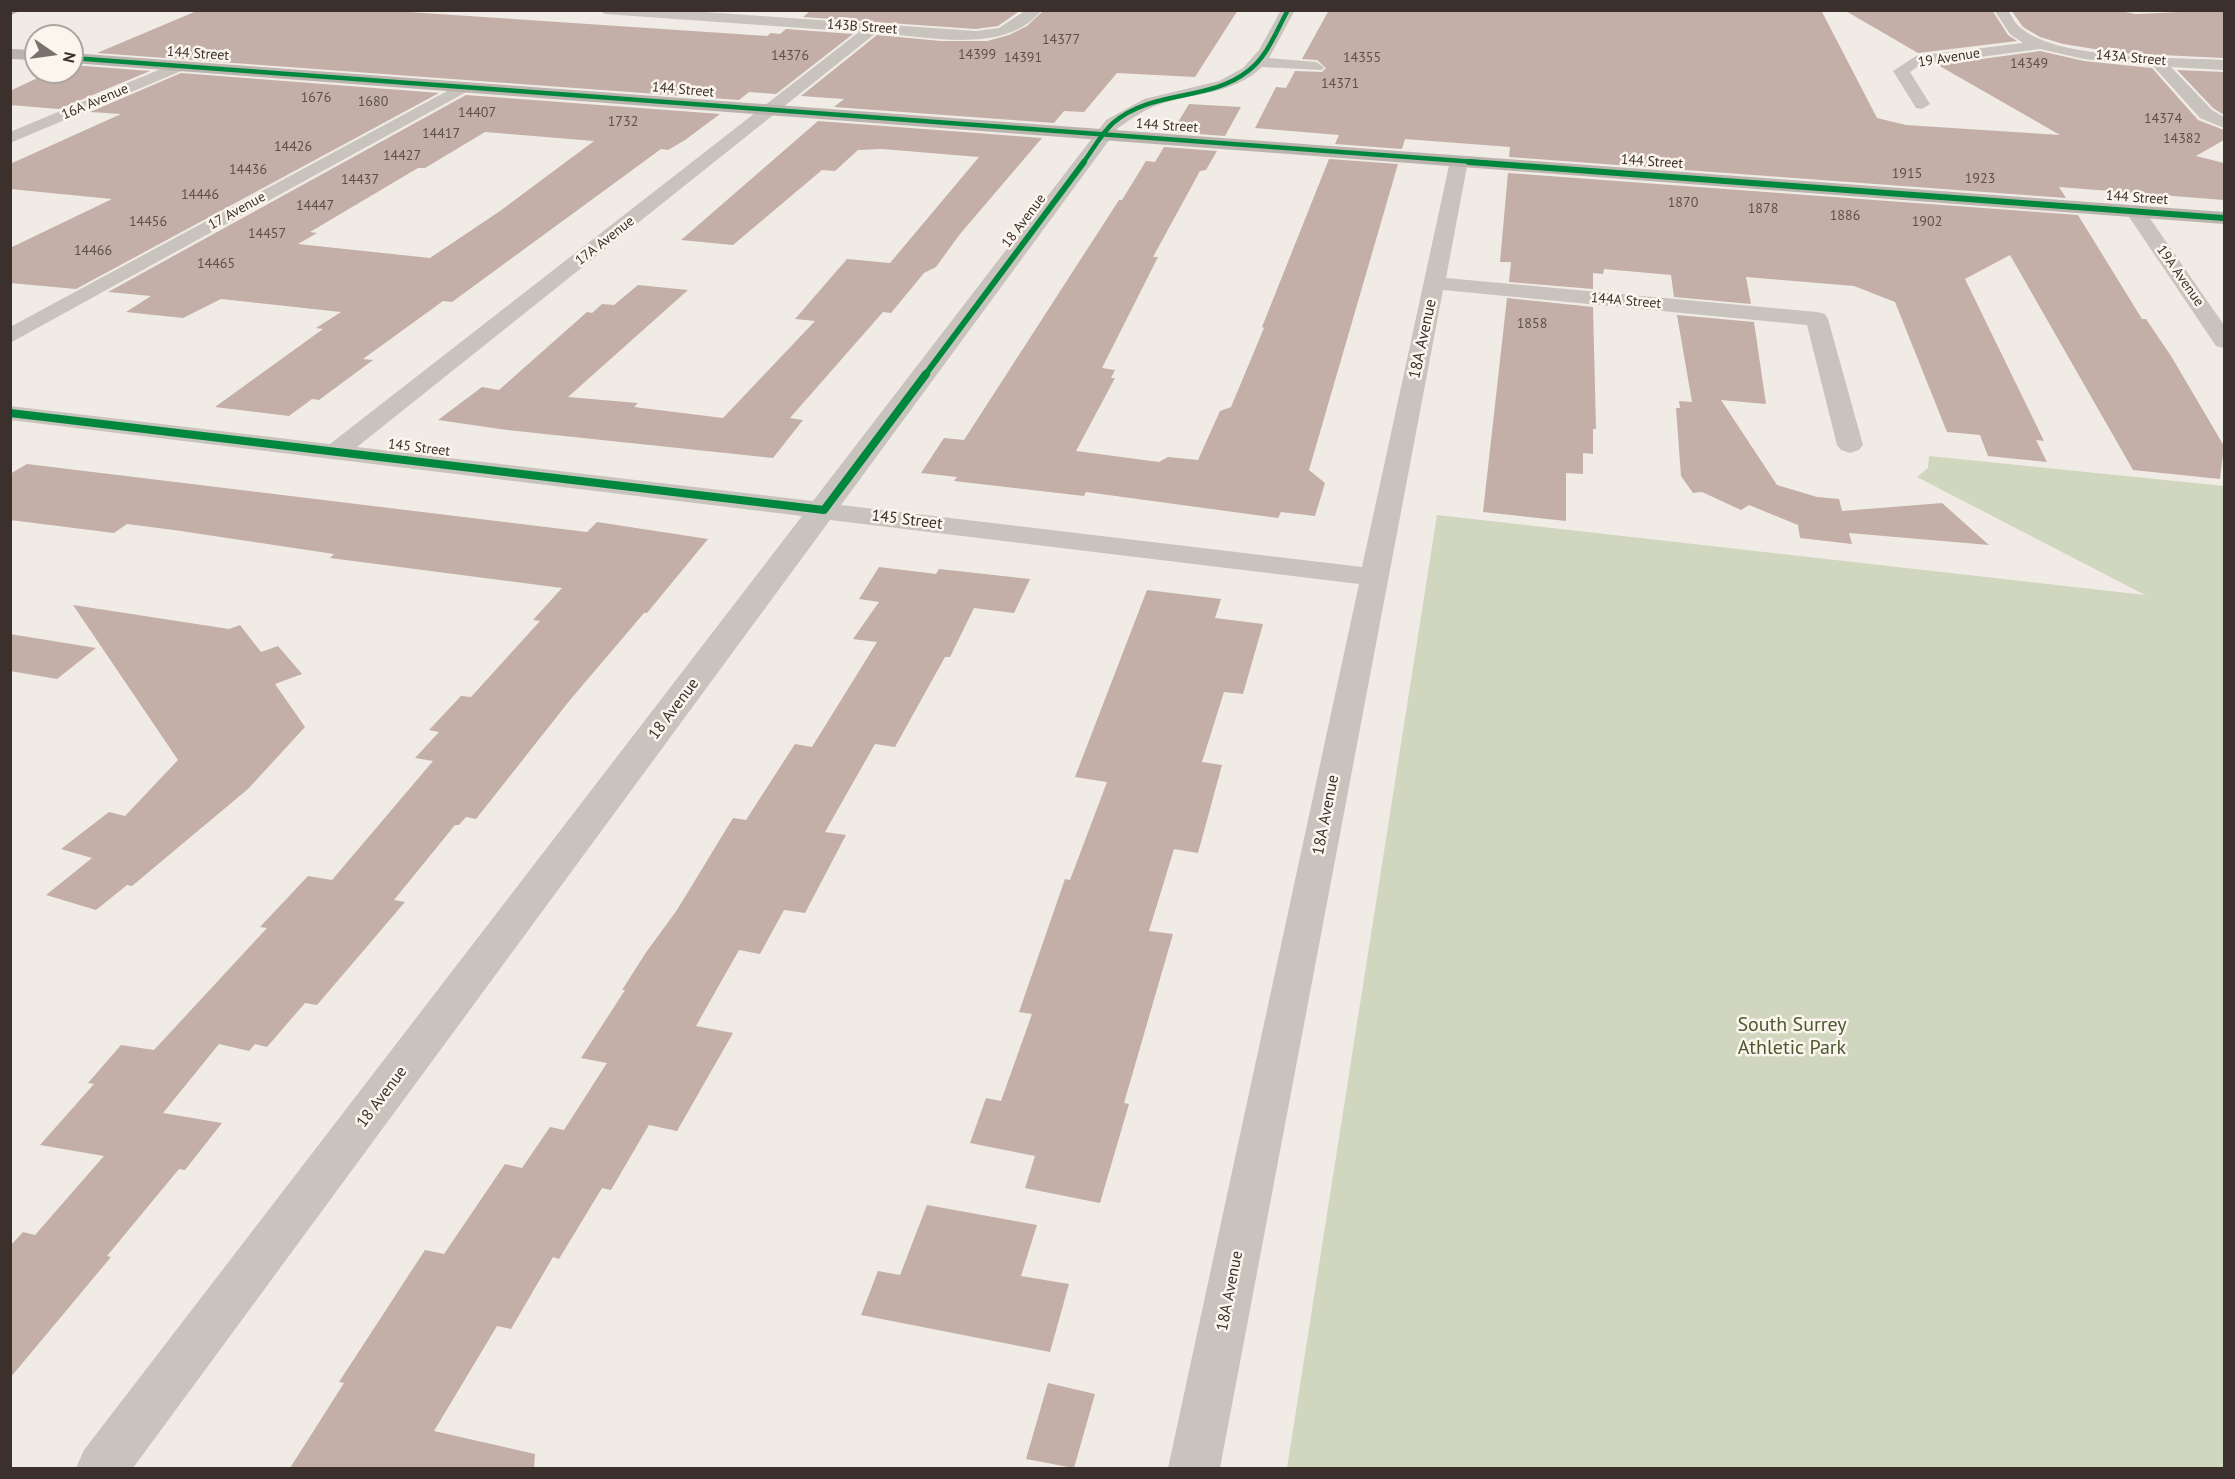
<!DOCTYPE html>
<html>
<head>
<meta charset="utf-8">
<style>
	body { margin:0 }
	#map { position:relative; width:2235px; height:1479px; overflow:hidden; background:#f0ebe5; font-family:"PT Sans",sans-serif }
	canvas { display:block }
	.frame { position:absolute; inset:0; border:12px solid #3b302b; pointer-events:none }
	.north { position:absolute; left:24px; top:24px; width:60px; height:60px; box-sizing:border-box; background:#fbf5ee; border:2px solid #aea6a0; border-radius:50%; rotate:103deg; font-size:16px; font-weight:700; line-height:24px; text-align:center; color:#3b302b }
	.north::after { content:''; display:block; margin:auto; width:21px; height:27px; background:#7a716c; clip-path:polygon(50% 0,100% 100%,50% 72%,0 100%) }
</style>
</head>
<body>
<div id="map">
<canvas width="2235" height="1479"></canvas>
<div class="frame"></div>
<div class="north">N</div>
</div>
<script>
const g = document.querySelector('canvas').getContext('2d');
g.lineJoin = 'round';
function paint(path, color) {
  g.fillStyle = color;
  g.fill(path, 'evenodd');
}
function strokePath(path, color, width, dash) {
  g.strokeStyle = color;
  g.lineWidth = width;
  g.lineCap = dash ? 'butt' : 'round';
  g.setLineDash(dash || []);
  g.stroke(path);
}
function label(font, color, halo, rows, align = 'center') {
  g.font = font + ' "PT Sans",sans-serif';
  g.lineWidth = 5;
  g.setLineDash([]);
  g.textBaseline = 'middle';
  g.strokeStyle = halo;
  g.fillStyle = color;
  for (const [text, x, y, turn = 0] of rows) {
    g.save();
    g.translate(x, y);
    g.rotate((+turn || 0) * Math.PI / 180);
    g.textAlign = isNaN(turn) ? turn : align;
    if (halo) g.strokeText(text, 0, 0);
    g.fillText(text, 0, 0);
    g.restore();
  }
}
paint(new Path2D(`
	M 1929,456 L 2224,486 L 2224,1468 L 1287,1468 L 1437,515 L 2145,595 L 1917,477 L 1928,468 Z`), '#d1d6bf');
paint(new Path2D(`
	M 199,10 L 379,10 L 767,36 L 771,33 L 780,34 L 786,29 L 853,34 L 776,94 L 749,92 L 739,100 L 97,53 Z
	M 811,10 L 1021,10 L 998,26 L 976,29 L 803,17 Z
	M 1044,10 L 1238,10 L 1195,77 L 1117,73 L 1084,112 L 1064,111 L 1054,123 L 834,107 L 844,99 L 801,96 L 877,35 L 941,41 L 987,41 L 1009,35 L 1027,26 Z
	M 1329,10 L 1821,10 L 1877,118 L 1906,125 L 2060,135 L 1938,65 L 2040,51 L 2084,61 L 2152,68 L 2198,120 L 2224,130 L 2224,140 L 2196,156 L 2224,163 L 2224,200 L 2059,187 L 2066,198 L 1509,157 L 1510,147 L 1405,139 L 1402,149 L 1335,144 L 1339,135 L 1255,128 L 1276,87 L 1286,88 L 1295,71 L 1322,72 L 1326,68 L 1317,60 L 1302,59 Z
	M 1844,10 L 1992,10 L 2008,35 L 2017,41 L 1918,53 Z
	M 2011,10 L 2114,10 L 2136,14 L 2224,10 L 2224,58 L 2119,53 L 2063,44 L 2040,37 L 2023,27 Z
	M 72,65 L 150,71 L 59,109 L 10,105 L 10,91 L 50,72 L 72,72 Z
	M 2177,70 L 2224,72 L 2224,115 L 2213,108 Z
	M 181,73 L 439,93 L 76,289 L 10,283 L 10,248 L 112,199 L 10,189 L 10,164 L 121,114 L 90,112 Z
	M 466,95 L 720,114 L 685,140 L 668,150 L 661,149 L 452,302 L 443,301 L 363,359 L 373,360 L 319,400 L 312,399 L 289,416 L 215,407 L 323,329 L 316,328 L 341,312 L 221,299 L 183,318 L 126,312 L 151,296 L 108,292 ZM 485,132 L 594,141 L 500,211 L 430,258 L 298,244 L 317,233 L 310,232 L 418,168 L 425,168 Z
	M 1189,104 L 1241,107 L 1225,136 L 1172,132 Z
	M 818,121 L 1042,138 L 960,234 L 936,267 L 924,273 L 891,313 L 883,312 L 790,418 L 803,420 L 773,458 L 507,430 L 438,420 L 482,387 L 499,390 L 587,312 L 592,313 L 602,304 L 614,305 L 638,285 L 688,290 L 568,397 L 638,403 L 634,407 L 723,418 L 815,321 L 795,319 L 847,259 L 890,263 L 979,157 L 882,149 L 858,150 L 835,171 L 822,170 L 733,245 L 681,240 Z
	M 1164,147 L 1217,151 L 1206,170 L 1200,171 L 1153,257 L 1158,257 L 1102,368 L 1115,370 L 1111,378 L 1115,378 L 1076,451 L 1159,462 L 1168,457 L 1198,460 L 1220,411 L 1231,407 L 1264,328 L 1262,327 L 1329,159 L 1398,164 L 1309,470 L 1325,483 L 1315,516 L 1281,512 L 1278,518 L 1086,492 L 1084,496 L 954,481 L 957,477 L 921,473 L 944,438 L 964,440 L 1119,200 L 1122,200 L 1146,161 L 1155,162 Z
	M 1508,173 L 2078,215 L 2142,319 L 2146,319 L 2171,356 L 2224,446 L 2220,479 L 2133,470 L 2010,255 L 1965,279 L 2044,441 L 2036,440 L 2047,462 L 1988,456 L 1980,435 L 1947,432 L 1895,302 L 1854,286 L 1746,277 L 1751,304 L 1674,297 L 1671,275 L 1604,269 L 1603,274 L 1593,273 L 1593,289 L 1509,282 L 1511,262 L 1500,262 Z
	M 1507,298 L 1593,307 L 1596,429 L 1593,429 L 1593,454 L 1583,453 L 1583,474 L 1566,473 L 1566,521 L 1483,512 Z
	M 1677,315 L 1754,322 L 1766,404 L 1721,400 L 1777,485 L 1817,497 L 1839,499 L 1842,511 L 1942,503 L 1989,545 L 1849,533 L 1852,544 L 1800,538 L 1798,525 L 1749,505 L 1741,510 L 1702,492 L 1693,493 L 1681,476 L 1676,408 L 1680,408 L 1679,401 L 1692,402 Z
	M 27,464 L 587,532 L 597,522 L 708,539 L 647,613 L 644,613 L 570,700 L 476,819 L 466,817 L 459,825 L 455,825 L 394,900 L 405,902 L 317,1005 L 305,1003 L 267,1047 L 255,1044 L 249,1051 L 219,1044 L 163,1113 L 222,1123 L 185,1170 L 179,1169 L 107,1256 L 111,1257 L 10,1378 L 10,1246 L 23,1232 L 35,1235 L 104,1156 L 40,1145 L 94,1084 L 88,1083 L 121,1045 L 154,1050 L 267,928 L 260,927 L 308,876 L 332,880 L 433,761 L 415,758 L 439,732 L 429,730 L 461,696 L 471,697 L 540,621 L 533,620 L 562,588 L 330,558 L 334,554 L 174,530 L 127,524 L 114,533 L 10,520 L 10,474 Z
	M 879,567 L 936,574 L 939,569 L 1030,579 L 1014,613 L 974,608 L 950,657 L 945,657 L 895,747 L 875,744 L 825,832 L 846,835 L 805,913 L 784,910 L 760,954 L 739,950 L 696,1026 L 733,1033 L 677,1131 L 649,1125 L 611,1190 L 602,1188 L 559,1259 L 553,1257 L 511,1329 L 497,1326 L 434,1431 L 535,1454 L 534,1468 L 290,1468 L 344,1383 L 339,1382 L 425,1250 L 444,1254 L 505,1164 L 522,1168 L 550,1127 L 564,1130 L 607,1063 L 581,1058 L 625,990 L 622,990 L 647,951 L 677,910 L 733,818 L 746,820 L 795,744 L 812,747 L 877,642 L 853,639 L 879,602 L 859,599 Z
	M 1147,590 L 1221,599 L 1215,618 L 1263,624 L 1243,694 L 1224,692 L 1202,762 L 1222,765 L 1198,853 L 1174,849 L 1149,931 L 1173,934 L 1124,1103 L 1129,1104 L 1100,1203 L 1025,1188 L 1035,1156 L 970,1143 L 986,1098 L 1001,1101 L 1032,1014 L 1019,1012 L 1065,879 L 1070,880 L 1107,782 L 1075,777 Z
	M 73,605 L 229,629 L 240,625 L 261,652 L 278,646 L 302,674 L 275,684 L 305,727 L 248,789 L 132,886 L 127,885 L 96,910 L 46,895 L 92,858 L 61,849 L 109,812 L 125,816 L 178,760 Z
	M 10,634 L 96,648 L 57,679 L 10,671 Z
	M 927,1205 L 1037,1225 L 1021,1276 L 1069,1284 L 1050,1352 L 861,1315 L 878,1271 L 900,1275 Z
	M 1048,1383 L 1095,1394 L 1074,1468 L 1026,1459 Z`), '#c3afa7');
paint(new Path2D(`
	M 598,10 L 676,10 L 976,31 L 999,28 L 1026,10 L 1042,10 C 1005,56 927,36 876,33 L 357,447 L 813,501 L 1106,120 L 1144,99 L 1219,81 L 1243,68 L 1259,50 L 1281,10 L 1295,10 L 1269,58 L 1316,62 L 1324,67 L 1322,70 L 1262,67 C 1233,95 1194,92 1158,105 C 1144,110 1131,119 1118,128 L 841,505 L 1362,567 L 1450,161 L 1459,156 L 1468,161 L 1446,278 L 1817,312 L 1825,314 L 1828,319 L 1863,445 L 1859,450 L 1850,453 L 1841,450 L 1837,445 L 1807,325 L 1443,290 L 1220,1468 L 1168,1468 L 1359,584 L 830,520 L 133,1468 L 76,1468 L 84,1450 L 802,516 L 10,420 L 10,406 L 330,444 L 859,32 L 605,14 Z
	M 1994,10 L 2008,10 C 2012,17 2016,25 2022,29 C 2060,60 2175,57 2224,60 L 2224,70 L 2171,67 L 2212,110 L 2224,117 L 2224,128 L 2200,118 L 2153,66 L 2084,59 L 2040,49 L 1920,65 L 1910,72 L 1930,104 L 1922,109 L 1916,108 L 1893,71 L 1916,56 L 2023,43 L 2010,34 Z
	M 180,61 L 186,63 L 188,66 L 186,69 L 10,143 L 10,132 Z
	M 464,82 L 470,84 L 472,87 L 470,90 L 10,343 L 10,327 Z
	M 2135,205 L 2142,207 L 2224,325 L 2224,348 L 2216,346 L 2125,211 Z`), '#c9c3be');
paint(new Path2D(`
	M 10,10 L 21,10 L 10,16 Z
	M 10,49 L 36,50 L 36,60 L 10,59 Z
	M 72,53 L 2224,212 L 2224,224 L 72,63 Z`), '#bab3ae');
strokePath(new Path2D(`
	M 72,58 L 1489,163
	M 1083,163 C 1092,151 1101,134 1113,123 C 1152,89 1209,102 1248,71 C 1268,56 1276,31 1288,10`), '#00873e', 4.5);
strokePath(new Path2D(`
	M 1469,162 L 2224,218
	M 925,375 L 1084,162`), '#00873e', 6);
strokePath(new Path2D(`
	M 10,413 L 824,510 L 926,374`), '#00873e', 8);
label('14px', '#3b302b', '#fbf5ee', [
	["143B Street",862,27,4],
	["144 Street",198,54,4],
	["19 Avenue",1949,58,-9],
	["143A Street",2131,58,5],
	["144 Street",683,90,5],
	["16A Avenue",95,102,-23],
	["144 Street",1167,126,4],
	["144 Street",1652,162,4],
	["144 Street",2137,198,4],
	["17 Avenue",237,211,-29],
	["18 Avenue",1024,221,-53],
	["17A Avenue",605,241,-38],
	["19A Avenue",2180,276,55],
	["144A Street",1626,301,5],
	["145 Street",419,448,7]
]);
label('14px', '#5d504a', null, [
	["14377",1061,40],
	["14399",977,55],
	["14376",790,56],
	["14391",1023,58],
	["14355",1362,58],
	["14349",2029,64],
	["14371",1340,84],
	["1676",316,98],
	["1680",373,102],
	["14407",477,113],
	["14374",2163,119],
	["1732",623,122],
	["14417",441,134],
	["14382",2182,139],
	["14426",293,147],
	["14427",402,156],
	["14436",248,170],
	["1915",1907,174],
	["1923",1980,179],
	["14437",360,180],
	["14446",200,195],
	["1870",1683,203],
	["14447",315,206],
	["1878",1763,209],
	["1886",1845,216],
	["14456",148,222],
	["1902",1927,222],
	["14457",267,234],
	["14466",93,251],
	["14465",216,264],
	["1858",1532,324]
]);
label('16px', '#3b302b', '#fbf5ee', [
	["18A Avenue",1423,339,-78],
	["145 Street",907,520,7],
	["18 Avenue",674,709,-53],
	["18A Avenue",1326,815,-79],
	["18 Avenue",382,1097,-53],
	["18A Avenue",1230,1291,-79]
]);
label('20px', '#4a5a2e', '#fbf5ee', [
	["South Surrey",1792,1025],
	["Athletic Park",1792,1048]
]);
</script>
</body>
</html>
